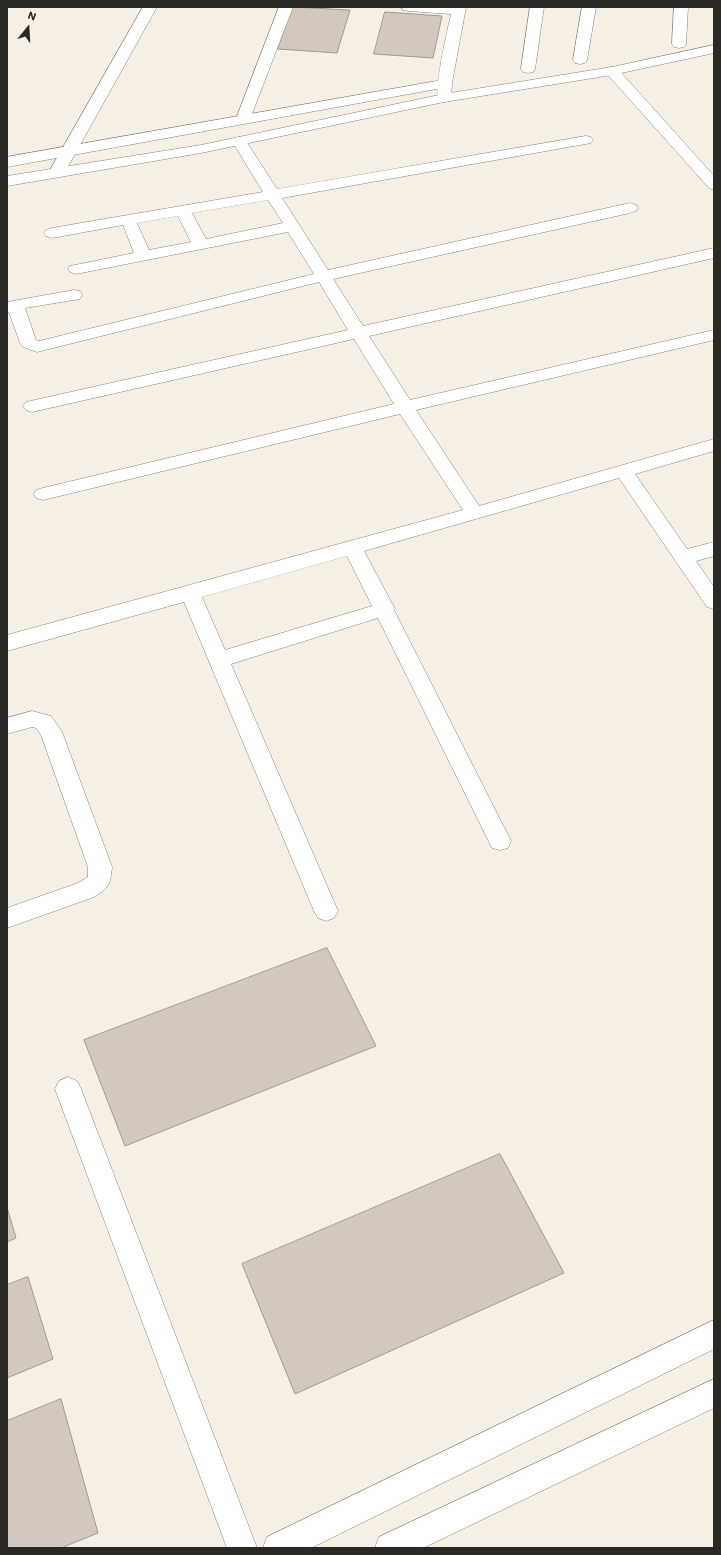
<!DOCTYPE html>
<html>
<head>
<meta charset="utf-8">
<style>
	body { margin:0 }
	#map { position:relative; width:721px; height:1555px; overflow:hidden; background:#f6f0e4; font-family:"Work Sans",sans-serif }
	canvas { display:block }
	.frame { position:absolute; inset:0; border:8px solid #2b2925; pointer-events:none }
	.north { position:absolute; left:8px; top:8px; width:40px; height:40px; -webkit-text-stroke:3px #fffefc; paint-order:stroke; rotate:18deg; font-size:11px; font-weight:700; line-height:16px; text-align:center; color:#2b2925 }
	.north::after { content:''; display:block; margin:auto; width:14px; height:18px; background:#2b2925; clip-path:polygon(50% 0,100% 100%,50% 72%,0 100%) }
</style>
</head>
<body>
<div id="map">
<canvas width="721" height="1555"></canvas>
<div class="frame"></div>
<div class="north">N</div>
</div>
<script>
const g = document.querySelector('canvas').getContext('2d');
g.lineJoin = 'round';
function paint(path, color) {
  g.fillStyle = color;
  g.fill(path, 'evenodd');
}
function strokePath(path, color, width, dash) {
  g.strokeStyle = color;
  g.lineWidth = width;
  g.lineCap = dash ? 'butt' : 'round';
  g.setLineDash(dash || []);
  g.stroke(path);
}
const building = new Path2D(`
	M 292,7 L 350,10 L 337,53 L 278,49 Z
	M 385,12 L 442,16 L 433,58 L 374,54 Z
	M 327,948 L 376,1046 L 125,1146 L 84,1040 Z
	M 500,1154 L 564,1273 L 295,1394 L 242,1264 Z
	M 7,1207 L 16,1238 L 7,1242 Z
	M 28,1277 L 53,1359 L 7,1378 L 7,1285 Z
	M 61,1399 L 98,1533 L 61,1548 L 7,1548 L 7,1421 Z`);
paint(building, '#d2c8be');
strokePath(building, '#a2998f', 1);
const street = new Path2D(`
	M 143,7 L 157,7 L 65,172 L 62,175 L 57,177 L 52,175 L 49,172 Z
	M 279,7 L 293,7 L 250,119 L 248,122 L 243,123 L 238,122 L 236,119 Z
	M 401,7 L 466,7 L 452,83 L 451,98 L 449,101 L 444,102 L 439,101 C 433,92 448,28 451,14 L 408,11 L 403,10 Z
	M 530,7 L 544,7 L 535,69 L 533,72 L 528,73 L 523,72 L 521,69 Z
	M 582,7 L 596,7 L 587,60 L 585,63 L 580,64 L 575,63 L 573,60 Z
	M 674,7 L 688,7 L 686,44 L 684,47 L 679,48 L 674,47 L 672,44 Z
	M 612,67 L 617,68 L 714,176 L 714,190 L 709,188 L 607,74 L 605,71 L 607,68 Z
	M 586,136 L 591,137 L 593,140 L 591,143 L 282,198 L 328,270 L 630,203 L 636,205 L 638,208 L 636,211 L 630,213 L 333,279 L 363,326 L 714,248 L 714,258 L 369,336 L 410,400 L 714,330 L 714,340 L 416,410 L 479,506 L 714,439 L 714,451 L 635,474 L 687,549 L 714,542 L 714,556 L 696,561 L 714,587 L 714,609 L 707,607 L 619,478 L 364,551 L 395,609 L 394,610 L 511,841 L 508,848 L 500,850 L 492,848 L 378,618 L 231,664 L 338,911 L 334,918 L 326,921 L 318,918 L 314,911 L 184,602 L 7,651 L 7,635 L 463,510 L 400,414 L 43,500 L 36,498 L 34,494 L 36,490 L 43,488 L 394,404 L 354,339 L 32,412 L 26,410 L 23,406 L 26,402 L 348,330 L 319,282 L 37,352 L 23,347 L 20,343 L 9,312 L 7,312 L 7,302 L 74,290 L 80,291 L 82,295 L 80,299 L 25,308 L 36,340 L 39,341 L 314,274 L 288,232 L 76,274 L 70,272 L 68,269 L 70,266 L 134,253 L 123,225 L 52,238 L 46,236 L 44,233 L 46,230 L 52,228 L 263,192 L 232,141 L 234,138 L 239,137 L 244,138 L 277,189 ZM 268,200 L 283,223 L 206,239 L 192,213 ZM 178,216 L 191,242 L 149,250 L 137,223 ZM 347,556 L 372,606 L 225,650 L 202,597 Z
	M 32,711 L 51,716 L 62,732 L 112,867 C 110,885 110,887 94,897 L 7,928 L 7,908 L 78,883 L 88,877 L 88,867 L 41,735 L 36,728 L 32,727 L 7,734 L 7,718 Z
	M 68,1077 L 77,1081 L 81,1089 L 257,1548 L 227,1548 L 55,1089 L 59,1081 Z
	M 714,1320 L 714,1349 L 311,1548 L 263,1548 L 267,1537 Z
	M 714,1379 L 714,1408 L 423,1548 L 375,1548 L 379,1537 Z`);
const secondary = new Path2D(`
	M 714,45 L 714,53 L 612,75 L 444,102 L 201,153 L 7,186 L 7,176 L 201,145 L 444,94 L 612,67 Z
	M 437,81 L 442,82 L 444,85 L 442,88 L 7,167 L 7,157 Z`);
strokePath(street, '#878277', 1);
strokePath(secondary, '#878277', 1);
paint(street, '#fff');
paint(secondary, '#fff');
</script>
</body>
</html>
